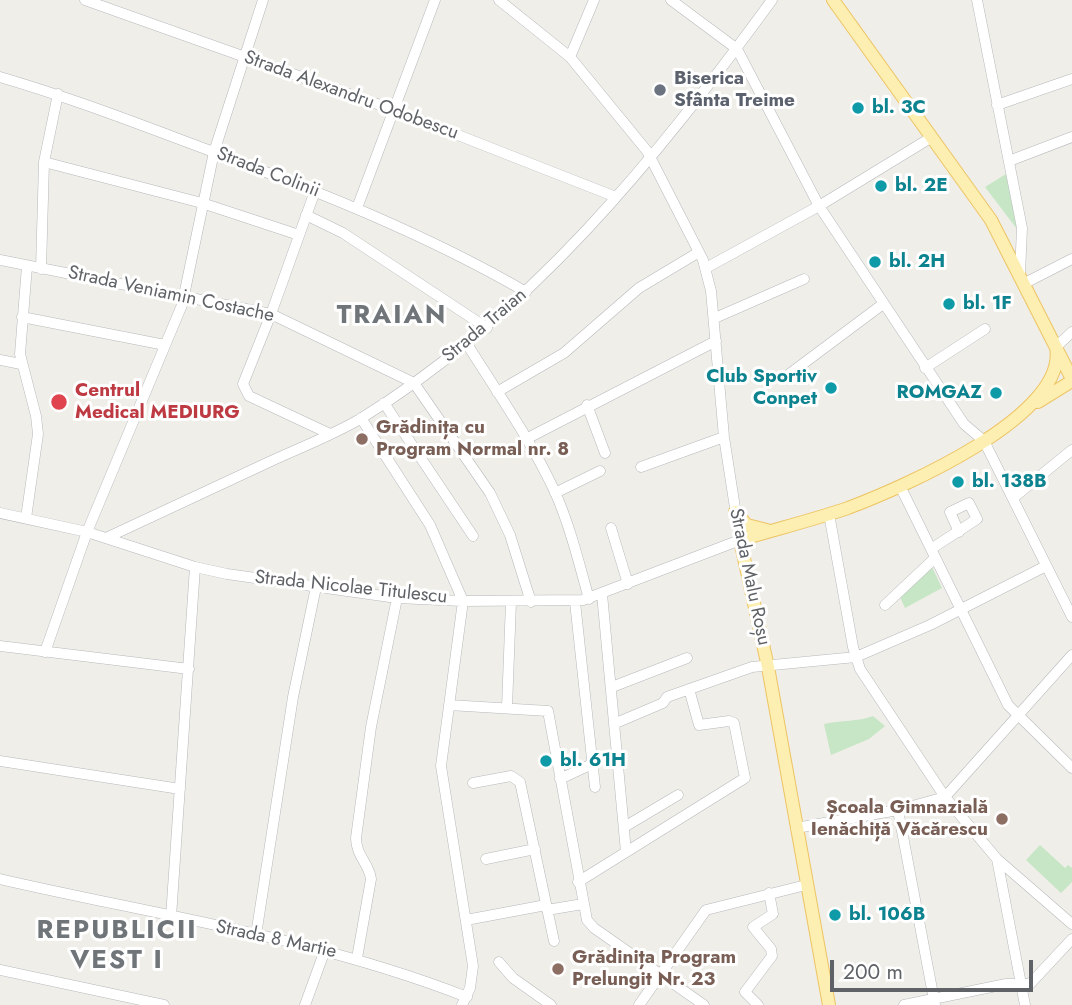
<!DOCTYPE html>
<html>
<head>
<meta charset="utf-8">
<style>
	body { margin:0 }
	#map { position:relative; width:1072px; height:1005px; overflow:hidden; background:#f0eee8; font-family:Jost,sans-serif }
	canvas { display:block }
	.scale { position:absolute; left:830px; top:960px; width:203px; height:32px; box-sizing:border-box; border:4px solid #5f6367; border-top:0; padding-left:9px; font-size:21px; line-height:24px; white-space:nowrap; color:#5f6367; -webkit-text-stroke:5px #fff; paint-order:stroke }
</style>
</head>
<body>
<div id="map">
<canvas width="1072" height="1005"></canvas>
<div class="scale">200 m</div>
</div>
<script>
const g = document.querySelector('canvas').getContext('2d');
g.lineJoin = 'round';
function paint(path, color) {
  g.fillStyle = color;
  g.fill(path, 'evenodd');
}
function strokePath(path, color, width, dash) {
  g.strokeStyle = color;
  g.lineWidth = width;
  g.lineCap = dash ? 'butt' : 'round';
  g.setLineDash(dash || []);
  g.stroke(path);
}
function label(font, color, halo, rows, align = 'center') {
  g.font = font + ' Jost,sans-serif';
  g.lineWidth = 6;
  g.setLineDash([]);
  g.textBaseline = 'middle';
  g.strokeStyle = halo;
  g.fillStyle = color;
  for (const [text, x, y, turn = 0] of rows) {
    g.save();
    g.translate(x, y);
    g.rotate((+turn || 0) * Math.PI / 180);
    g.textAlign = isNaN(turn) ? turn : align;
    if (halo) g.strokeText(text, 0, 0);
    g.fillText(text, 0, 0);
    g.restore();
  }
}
paint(new Path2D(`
	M 1006,174 L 1017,229 L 985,187 Z
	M 932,567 L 942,588 L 905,608 L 900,597 Z
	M 873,716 L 885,726 L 869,739 L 831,755 L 824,724 C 842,720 857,722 873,716 Z
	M 1040,845 L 1065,868 L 1068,865 L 1072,868 L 1072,882 L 1061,893 L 1026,860 Z`), '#c6e6c5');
const minor = new Path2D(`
	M 85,0 L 394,110 L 616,197
	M 671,0 L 737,49 L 819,206 L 964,424 L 984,441 L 1072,617
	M 977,0 L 1022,228 L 1020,274
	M 570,57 L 594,0
	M 0,77 C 72,98 141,125 211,151 C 319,192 426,234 526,292
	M 997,105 L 1072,79
	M 1009,161 L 1072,137
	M 44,162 L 202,203 L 299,235
	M 315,191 L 271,314 L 243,384 L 249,396 L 330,434
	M 357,208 L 435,0
	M 306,215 L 343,233 L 487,328
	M 0,260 L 271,314 L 414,383 L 490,493 L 510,535 L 531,602
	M 706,268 L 819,206 L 932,137
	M 41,269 L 44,162 L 58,94
	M 1025,283 L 1072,259
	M 22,317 L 165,345
	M 715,318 L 804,279
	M 467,344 C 497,392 531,440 555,492 C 570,526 579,563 589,599
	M 1056,347 L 1072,332
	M 0,360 L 21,364
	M 925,368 L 985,329
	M 788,375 L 883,304
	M 497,392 L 564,353 L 639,288 L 699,252
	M 384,403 L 473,536
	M 587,405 L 605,453
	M 361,418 L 430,525 L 463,601 L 441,766 L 473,966 L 470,988 L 462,1005
	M 526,439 L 716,341
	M 641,467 L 724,437
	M 900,486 L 1008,705 L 1072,768
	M 555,493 L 600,471
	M 1013,498 L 1072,450
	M 0,513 L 87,532 L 195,567 L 227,574 L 397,598 L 463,601 L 583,600 L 740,540 L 724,437 L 711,291 L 703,260 L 647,151 L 570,57 L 499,0
	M 829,514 L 853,647 L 860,669 L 945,797 L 997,859 L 1072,924
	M 26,518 L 38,434 L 36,416 L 20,354 L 27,266
	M 611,528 L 628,584
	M 106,538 C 160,513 215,487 269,462 C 299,448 331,436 360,419 C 531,314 655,160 772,0
	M 931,549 L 977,519 L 969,503 L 950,512 L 959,532
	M 602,594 L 626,852
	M 575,602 L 595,787
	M 885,605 L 935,558
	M 0,646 L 189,669
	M 45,652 L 87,532 L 182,305 L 214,152 L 263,0
	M 612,687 L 687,658
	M 449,705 L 548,711 L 587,920 L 594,928 L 704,1005
	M 507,707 L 511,602
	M 616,723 L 663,703 L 667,697 L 752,667 L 856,657 L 930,625 L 1046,566
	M 0,761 L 180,789
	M 560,779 L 592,764
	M 473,783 L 511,776 L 520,782 L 554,941
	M 898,810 L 935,1005
	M 626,826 L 678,795
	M 796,828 L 898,810 L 945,797 L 1072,655
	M 486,859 L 535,849
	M 997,859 L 1025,1005
	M 0,879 C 156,915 317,938 467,997
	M 578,882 L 745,778 L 734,723 L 729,721 L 699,725 L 689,689
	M 547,910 L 583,904
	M 171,917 L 195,567
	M 466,920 L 546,905
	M 256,935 L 293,697 L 316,587
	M 357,958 L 371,879 C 369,863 356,856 356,838 L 371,727 L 397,598
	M 499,962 L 513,978 L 551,1005
	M 0,970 L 164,1005
	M 305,1005 L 325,950
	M 639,1005 L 706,910 L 806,885
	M 758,1005 L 745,992 L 772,956 L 771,949 L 753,927 L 773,914 L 769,893
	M 904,1005 L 1006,984 L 1030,984 L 1072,939`);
const major = new Path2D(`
	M 833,0 L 991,220 L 1072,379
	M 1038,402 L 1072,381
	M 735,512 L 747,525 L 767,530
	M 829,1005 L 768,667 L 740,540 C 776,529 813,520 848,508 C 901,488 1069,416 1056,347`);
strokePath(minor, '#b5b8bb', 11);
strokePath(major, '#edc464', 14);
strokePath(minor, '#fff', 10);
strokePath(major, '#fcefb1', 12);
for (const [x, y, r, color] of [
	[660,90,7,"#6b7280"],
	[858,108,7,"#0f9aa8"],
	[881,186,7,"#0f9aa8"],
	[875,262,7,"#0f9aa8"],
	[949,304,7,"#0f9aa8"],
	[831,388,7,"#0f9aa8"],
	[996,393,7,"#0f9aa8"],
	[59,402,9,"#e0444e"],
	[362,439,7,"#8d6e63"],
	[958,482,7,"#0f9aa8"],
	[546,761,7,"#0f9aa8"],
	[1002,819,7,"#8d6e63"],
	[835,915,7,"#0f9aa8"],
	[558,969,7,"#8d6e63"]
]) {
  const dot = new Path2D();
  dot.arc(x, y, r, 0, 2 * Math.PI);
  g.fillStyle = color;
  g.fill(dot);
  strokePath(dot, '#fff', 2.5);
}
label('bold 19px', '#5b616d', '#fff', [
	["Biserica",674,79],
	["Sfânta Treime",674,101]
], 'left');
label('19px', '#5f6367', '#fff', [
	["Strada Alexandru Odobescu",351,96,20],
	["Strada Colinii",268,173,21],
	["Strada Veniamin Costache",171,295,12],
	["Strada Traian",485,326,-40],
	["Strada Malu Roșu",749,577,78],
	["Strada Nicolae Titulescu",351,588,6],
	["Strada 8 Martie",276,940,12]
]);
label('bold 19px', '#0d838f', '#fff', [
	["bl. 3C",872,108],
	["bl. 2E",895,186],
	["bl. 2H",889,262],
	["bl. 1F",963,304],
	["Club Sportiv",817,377,"right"],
	["Conpet",817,399,"right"],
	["ROMGAZ",982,393,"right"],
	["bl. 138B",972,482],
	["bl. 61H",560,761],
	["bl. 106B",849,915]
], 'left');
label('bold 19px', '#be3a42', '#fff', [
	["Centrul",75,391],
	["Medical MEDIURG",75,413]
], 'left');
label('bold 19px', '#785e54', '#fff', [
	["Grădinița cu",376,428],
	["Program Normal nr. 8",376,450],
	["Școala Gimnazială",988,808,"right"],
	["Ienăchiță Văcărescu",988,830,"right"],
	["Grădinița Program",572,958],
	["Prelungit Nr. 23",572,980]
], 'left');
g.letterSpacing = '2px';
label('bold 26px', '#707579', '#fff', [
	["TRAIAN",392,317],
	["REPUBLICII",117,932],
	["VEST I",117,962]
]);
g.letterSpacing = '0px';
</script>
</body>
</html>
